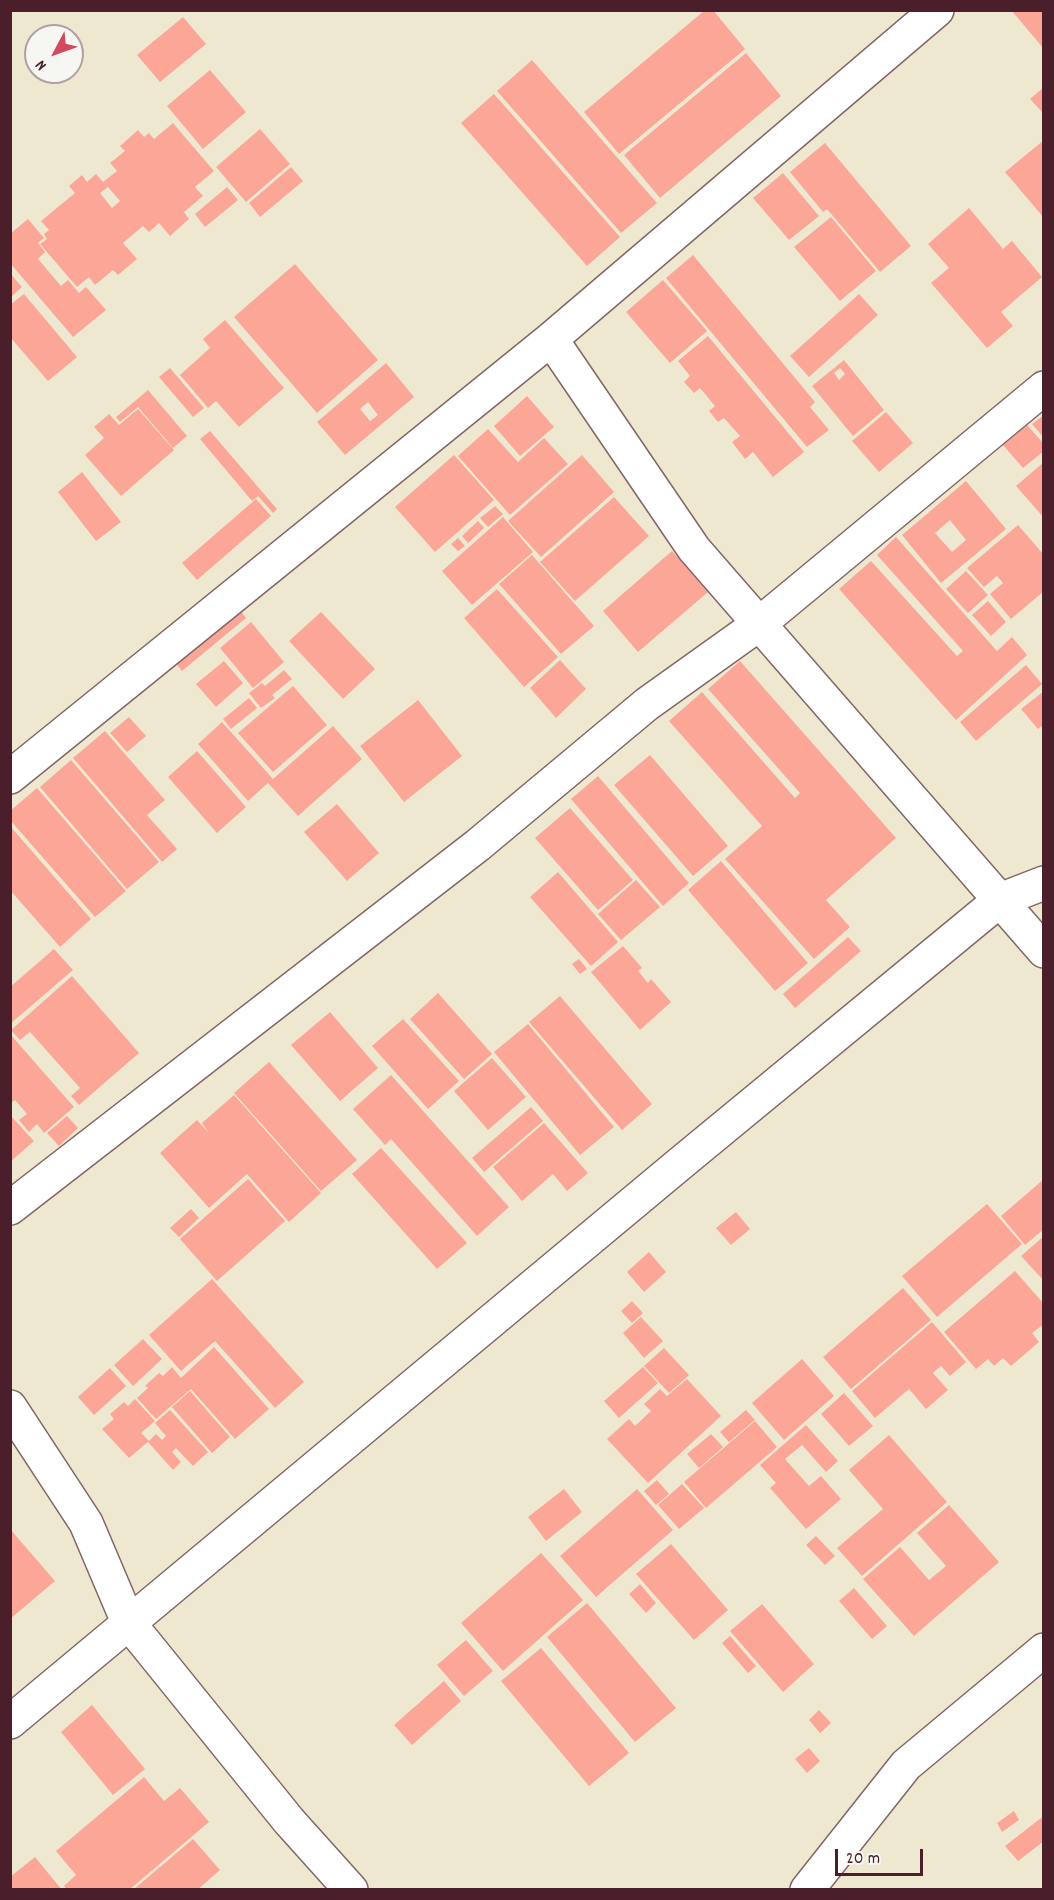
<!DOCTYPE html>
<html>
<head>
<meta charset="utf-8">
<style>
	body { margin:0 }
	#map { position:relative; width:1054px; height:1900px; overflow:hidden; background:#efe8d0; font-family:Dekko,sans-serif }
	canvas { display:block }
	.frame { position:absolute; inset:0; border:12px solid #4a1f2b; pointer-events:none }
	.north { position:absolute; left:24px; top:24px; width:60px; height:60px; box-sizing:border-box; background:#f6f6f2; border:2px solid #b1a0a2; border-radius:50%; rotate:229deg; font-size:16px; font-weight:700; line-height:24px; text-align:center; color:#4a1f2b }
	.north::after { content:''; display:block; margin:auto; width:21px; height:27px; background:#d1495b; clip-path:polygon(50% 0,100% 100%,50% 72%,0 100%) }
	.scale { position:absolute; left:835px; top:1849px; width:88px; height:27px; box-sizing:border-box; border:3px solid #4a1f2b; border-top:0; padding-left:8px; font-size:18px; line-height:21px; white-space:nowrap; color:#4a1f2b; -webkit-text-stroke:4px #f6f6f2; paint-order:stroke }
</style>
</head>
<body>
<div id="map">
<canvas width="1054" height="1900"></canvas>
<div class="frame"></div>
<div class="north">N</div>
<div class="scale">20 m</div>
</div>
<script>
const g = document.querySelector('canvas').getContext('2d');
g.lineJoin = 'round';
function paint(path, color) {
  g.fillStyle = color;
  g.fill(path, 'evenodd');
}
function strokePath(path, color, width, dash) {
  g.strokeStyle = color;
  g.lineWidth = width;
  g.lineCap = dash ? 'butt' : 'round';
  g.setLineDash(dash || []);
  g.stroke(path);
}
paint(new Path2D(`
	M 705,10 L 713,10 L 745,49 L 619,154 L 584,112 Z
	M 1011,10 L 1044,10 L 1044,49 Z
	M 183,17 L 206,44 L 160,82 L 137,55 Z
	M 746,53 L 781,96 L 660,198 L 624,155 Z
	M 532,60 L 657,203 L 621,233 L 497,91 Z
	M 210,70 L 246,112 L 203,149 L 167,106 Z
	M 1044,87 L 1044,114 L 1030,99 Z
	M 494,94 L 620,237 L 587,266 L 461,123 Z
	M 173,123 L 214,171 L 195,187 L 203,196 L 184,212 L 189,219 L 170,236 L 159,223 L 149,232 L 143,226 L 123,243 L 137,259 L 118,275 L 113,270 L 95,285 L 89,277 L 77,287 L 40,244 L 47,239 L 44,234 L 49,230 L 41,221 L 75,193 L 69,186 L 82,175 L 87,182 L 96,174 L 103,182 L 117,171 L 110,163 L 125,151 L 120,146 L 138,130 L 144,137 L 149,133 L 154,139 ZM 108,187 L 120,201 L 112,208 L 100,193 Z
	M 260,129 L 290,164 L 246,202 L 216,167 Z
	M 1044,140 L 1044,218 L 1005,172 Z
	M 825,143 L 911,246 L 880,272 L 827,209 L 823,212 L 790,172 Z
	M 291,167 L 303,181 L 260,217 L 249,203 Z
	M 783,173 L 819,216 L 789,240 L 753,198 Z
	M 227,187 L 238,200 L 205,227 L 195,214 Z
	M 969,208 L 1003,249 L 1012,241 L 1042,277 L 1001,312 L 1013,326 L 987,348 L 931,283 L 949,268 L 928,244 Z
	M 831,217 L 876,271 L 840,301 L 794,247 Z
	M 28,219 L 44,238 L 38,243 L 45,252 L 38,259 L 61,286 L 68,280 L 79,293 L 86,287 L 106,310 L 73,337 L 10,263 L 10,234 Z
	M 693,255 L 815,402 L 810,407 L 829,430 L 807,447 L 666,278 Z
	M 295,264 L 378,360 L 317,413 L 234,317 Z
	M 10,273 L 22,287 L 10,298 Z
	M 663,280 L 707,331 L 670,363 L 626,312 Z
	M 24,294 L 77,357 L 48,381 L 10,337 L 10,305 Z
	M 859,294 L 878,315 L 809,377 L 790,356 Z
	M 225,320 L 284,388 L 239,427 L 216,401 L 208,408 L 180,375 L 210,348 L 203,339 Z
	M 708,336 L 804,452 L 773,477 L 753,452 L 745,459 L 732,442 L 740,436 L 724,418 L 718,422 L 709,411 L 715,406 L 700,388 L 694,393 L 684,382 L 690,376 L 678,361 Z
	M 844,360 L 884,410 L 853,436 L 812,386 ZM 840,368 L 845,374 L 839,380 L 834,373 Z
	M 386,363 L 414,397 L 345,455 L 317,422 ZM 368,402 L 378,415 L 370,421 L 360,409 Z
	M 170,368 L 204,408 L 193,417 L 159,377 Z
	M 148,390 L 187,436 L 173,448 L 138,407 L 120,422 L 116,417 Z
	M 527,396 L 554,427 L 520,456 L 494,426 Z
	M 138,409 L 174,450 L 121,496 L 85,455 L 104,438 L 94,427 L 109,414 L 119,425 Z
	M 886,412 L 913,443 L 879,472 L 852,441 Z
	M 1044,415 L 1044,438 L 1032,424 Z
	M 1027,425 L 1044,444 L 1044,451 L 1023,468 L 1003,445 Z
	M 488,429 L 518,462 L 544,438 L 568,464 L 510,515 L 458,456 Z
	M 210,431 L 277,509 L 273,513 L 258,496 L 252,501 L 200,439 Z
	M 454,455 L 494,500 L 435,552 L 395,507 Z
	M 582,455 L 614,492 L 541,557 L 508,521 Z
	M 1044,462 L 1044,518 L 1016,486 Z
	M 82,472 L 121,522 L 96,541 L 58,492 Z
	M 966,481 L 1006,529 L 941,583 L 902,535 ZM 950,520 L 966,540 L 952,552 L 935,533 Z
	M 614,497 L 649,536 L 575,601 L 540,562 Z
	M 256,499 L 271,516 L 197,580 L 182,563 Z
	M 495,506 L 503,514 L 488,527 L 480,518 Z
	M 503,517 L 533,552 L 472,605 L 442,571 Z
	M 478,521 L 484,528 L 468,543 L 462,536 Z
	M 1018,525 L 1044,555 L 1044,591 L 1011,619 L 990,594 L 1003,583 L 997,576 L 984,587 L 967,568 Z
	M 896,537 L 997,651 L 1012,637 L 1027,655 L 956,720 L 839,589 L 871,561 L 957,656 L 963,651 L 877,555 Z
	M 458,538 L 465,546 L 458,551 L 451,544 Z
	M 672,551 L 708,592 L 638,652 L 603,611 Z
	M 532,555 L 594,626 L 561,654 L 499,584 Z
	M 966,571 L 988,595 L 968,613 L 946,589 Z
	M 497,589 L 558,657 L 524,687 L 464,618 Z
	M 988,601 L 1006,622 L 991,636 L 972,615 Z
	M 234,602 L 246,618 L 182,671 L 169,655 Z
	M 321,612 L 375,669 L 343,699 L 289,641 Z
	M 251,622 L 284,662 L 253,688 L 220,648 Z
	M 560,660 L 586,689 L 556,718 L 530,688 Z
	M 224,661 L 243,683 L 216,707 L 196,684 Z
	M 740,661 L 896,838 L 826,900 L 850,927 L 814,959 L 725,859 L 762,826 L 669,721 L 702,692 L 795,798 L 800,793 L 708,689 Z
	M 1026,665 L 1042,684 L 976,741 L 960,722 Z
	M 284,670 L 292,679 L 272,695 L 275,698 L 261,708 L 249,693 L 262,683 L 265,686 Z
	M 293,686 L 327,725 L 273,772 L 238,733 Z
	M 1044,691 L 1044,724 L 1038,729 L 1021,709 Z
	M 249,698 L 257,708 L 231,729 L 223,719 Z
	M 418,700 L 462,756 L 404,802 L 360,746 Z
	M 129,717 L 146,736 L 127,752 L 110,733 Z
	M 222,722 L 273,779 L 333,726 L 362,759 L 298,816 L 268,783 L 248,801 L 198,744 Z
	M 105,731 L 165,800 L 147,815 L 177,849 L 162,862 L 73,758 Z
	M 197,751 L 246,807 L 217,833 L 168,777 Z
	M 650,755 L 728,846 L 693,876 L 614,785 Z
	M 71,760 L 159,862 L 127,889 L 40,787 Z
	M 598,776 L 689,883 L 663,906 L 571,799 Z
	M 37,788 L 126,891 L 95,917 L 10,820 L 10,811 Z
	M 337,804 L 379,853 L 347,881 L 304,832 Z
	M 570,808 L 633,880 L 598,910 L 535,838 Z
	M 10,826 L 91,919 L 60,947 L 10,890 Z
	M 721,861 L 808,963 L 775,991 L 688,890 Z
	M 558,872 L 618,942 L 591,966 L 530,897 Z
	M 636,880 L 660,907 L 621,940 L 598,914 Z
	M 848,937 L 861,951 L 795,1008 L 783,994 Z
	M 623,946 L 642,968 L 638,971 L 648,983 L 651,979 L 671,1002 L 640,1030 L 591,972 Z
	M 54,949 L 73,970 L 10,1024 L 10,987 Z
	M 579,959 L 587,969 L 580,974 L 572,964 Z
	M 72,976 L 139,1053 L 79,1105 L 71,1096 L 80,1088 L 30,1032 L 20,1040 L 11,1030 Z
	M 438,993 L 492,1054 L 464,1079 L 410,1019 Z
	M 560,996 L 652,1104 L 622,1130 L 529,1022 Z
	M 330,1012 L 378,1068 L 340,1101 L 291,1045 Z
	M 403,1019 L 459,1081 L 428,1109 L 372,1046 Z
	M 528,1024 L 614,1127 L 580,1155 L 494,1052 Z
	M 10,1034 L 74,1107 L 44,1133 L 37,1124 L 29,1132 L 19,1120 L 27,1114 L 15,1100 L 10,1104 Z
	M 492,1058 L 526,1097 L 488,1130 L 454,1091 Z
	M 269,1062 L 357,1160 L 321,1191 L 234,1093 Z
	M 391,1075 L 509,1207 L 477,1236 L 391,1139 L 385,1145 L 353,1109 Z
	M 234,1095 L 321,1193 L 289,1222 L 247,1174 L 209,1208 L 160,1153 L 197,1120 L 209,1133 L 202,1123 Z
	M 531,1107 L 543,1121 L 484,1172 L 472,1158 Z
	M 10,1115 L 34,1141 L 10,1162 Z
	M 67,1116 L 78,1128 L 59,1146 L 47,1133 Z
	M 544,1123 L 588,1173 L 567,1191 L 553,1174 L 522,1201 L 493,1167 Z
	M 381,1148 L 467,1243 L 437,1269 L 352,1174 Z
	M 248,1179 L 285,1221 L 217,1281 L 180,1239 Z
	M 1044,1179 L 1044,1229 L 1025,1245 L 1001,1216 Z
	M 987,1204 L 1022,1244 L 937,1317 L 902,1276 Z
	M 191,1209 L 199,1218 L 179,1237 L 170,1228 Z
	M 736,1212 L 750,1229 L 731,1245 L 716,1228 Z
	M 1044,1236 L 1044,1281 L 1021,1256 Z
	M 649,1252 L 666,1272 L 644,1292 L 627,1272 Z
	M 1015,1271 L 1044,1304 L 1044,1324 L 1032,1333 L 1039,1342 L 1011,1366 L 1003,1358 L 994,1366 L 988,1359 L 976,1369 L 944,1332 Z
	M 212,1279 L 304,1382 L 275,1408 L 215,1341 L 181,1371 L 149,1335 Z
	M 903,1288 L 931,1320 L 851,1389 L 823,1357 Z
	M 632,1301 L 643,1313 L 632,1323 L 621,1311 Z
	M 641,1317 L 663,1341 L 644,1358 L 623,1333 Z
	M 932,1322 L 966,1362 L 950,1376 L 941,1366 L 933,1373 L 948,1390 L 926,1409 L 909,1389 L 875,1418 L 852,1391 Z
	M 143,1339 L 162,1359 L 133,1386 L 114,1365 Z
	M 214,1347 L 269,1409 L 235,1439 L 191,1389 L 156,1419 L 137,1398 L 148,1388 L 145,1386 L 159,1373 L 163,1376 L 172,1367 L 181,1378 Z
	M 664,1348 L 689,1375 L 669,1393 L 644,1366 Z
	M 802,1359 L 834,1396 L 784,1440 L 752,1403 Z
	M 643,1367 L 658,1383 L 619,1418 L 604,1401 Z
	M 110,1368 L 126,1386 L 94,1415 L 78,1397 Z
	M 687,1379 L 721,1416 L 648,1483 L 607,1439 L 629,1419 L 635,1426 L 651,1411 L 644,1404 L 660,1389 L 667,1396 Z
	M 190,1391 L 230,1437 L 212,1453 L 172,1407 Z
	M 844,1393 L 873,1426 L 849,1446 L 821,1414 Z
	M 135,1399 L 155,1421 L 141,1433 L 149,1441 L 129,1458 L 102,1429 L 114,1419 L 110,1414 L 124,1402 L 128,1406 Z
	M 170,1410 L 208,1452 L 193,1466 L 176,1448 L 172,1452 L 181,1462 L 173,1470 L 148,1442 L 156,1434 L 162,1440 L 166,1436 L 155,1423 Z
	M 746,1410 L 755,1420 L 729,1442 L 720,1432 Z
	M 755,1421 L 777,1447 L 706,1508 L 684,1482 Z
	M 806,1425 L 838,1461 L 826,1472 L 802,1445 L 785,1459 L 809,1486 L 821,1476 L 841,1499 L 806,1529 L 770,1488 L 776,1483 L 760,1465 Z
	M 711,1434 L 723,1447 L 699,1468 L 687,1454 Z
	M 889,1435 L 947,1502 L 862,1576 L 837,1548 L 883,1509 L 849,1470 Z
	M 657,1480 L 669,1494 L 656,1505 L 644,1491 Z
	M 682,1484 L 704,1508 L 679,1529 L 658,1505 Z
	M 564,1489 L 582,1512 L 546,1541 L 528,1517 Z
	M 637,1489 L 673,1530 L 596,1597 L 560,1556 Z
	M 949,1505 L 999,1562 L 914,1636 L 863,1579 L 900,1547 L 929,1580 L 946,1566 L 917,1533 Z
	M 10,1529 L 55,1581 L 10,1619 Z
	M 816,1536 L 835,1556 L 825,1565 L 806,1545 Z
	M 671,1544 L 728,1610 L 694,1640 L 636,1574 Z
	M 541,1553 L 583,1600 L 503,1671 L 461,1623 Z
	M 640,1584 L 656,1603 L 646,1613 L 629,1594 Z
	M 854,1588 L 887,1626 L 872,1639 L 839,1601 Z
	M 587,1603 L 676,1708 L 635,1742 L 547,1637 Z
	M 762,1604 L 814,1664 L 783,1692 L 730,1631 Z
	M 730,1636 L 756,1666 L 748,1673 L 722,1643 Z
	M 466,1640 L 493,1671 L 464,1696 L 437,1665 Z
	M 541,1648 L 629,1753 L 589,1786 L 501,1681 Z
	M 444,1681 L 461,1701 L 412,1745 L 394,1725 Z
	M 92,1705 L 145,1769 L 113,1795 L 61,1732 Z
	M 819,1710 L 831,1723 L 820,1733 L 809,1720 Z
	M 809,1748 L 820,1761 L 807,1773 L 795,1759 Z
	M 144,1777 L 164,1801 L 180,1788 L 209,1822 L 129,1890 L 67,1890 L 64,1886 L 76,1875 L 56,1851 Z
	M 1014,1811 L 1019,1820 L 1002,1832 L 997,1823 Z
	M 1041,1818 L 1044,1821 L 1044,1841 L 1018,1861 L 1005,1846 Z
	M 193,1839 L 220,1870 L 197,1890 L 133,1890 Z
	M 35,1857 L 62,1890 L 10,1890 L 10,1877 Z`), '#fca698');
const minor = new Path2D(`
	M 551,339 L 694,549 L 1044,951
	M 10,777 L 551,339 L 937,10
	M 10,1208 L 478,845 L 647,704 L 759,624 L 1044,388
	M 10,1407 L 86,1523 L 128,1622 L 289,1821 L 351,1890
	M 10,1722 L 682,1162 L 1000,900 L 1044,883
	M 807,1890 L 906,1765 L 1044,1650`);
strokePath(minor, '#846565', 36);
strokePath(minor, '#fff', 33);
</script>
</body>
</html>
